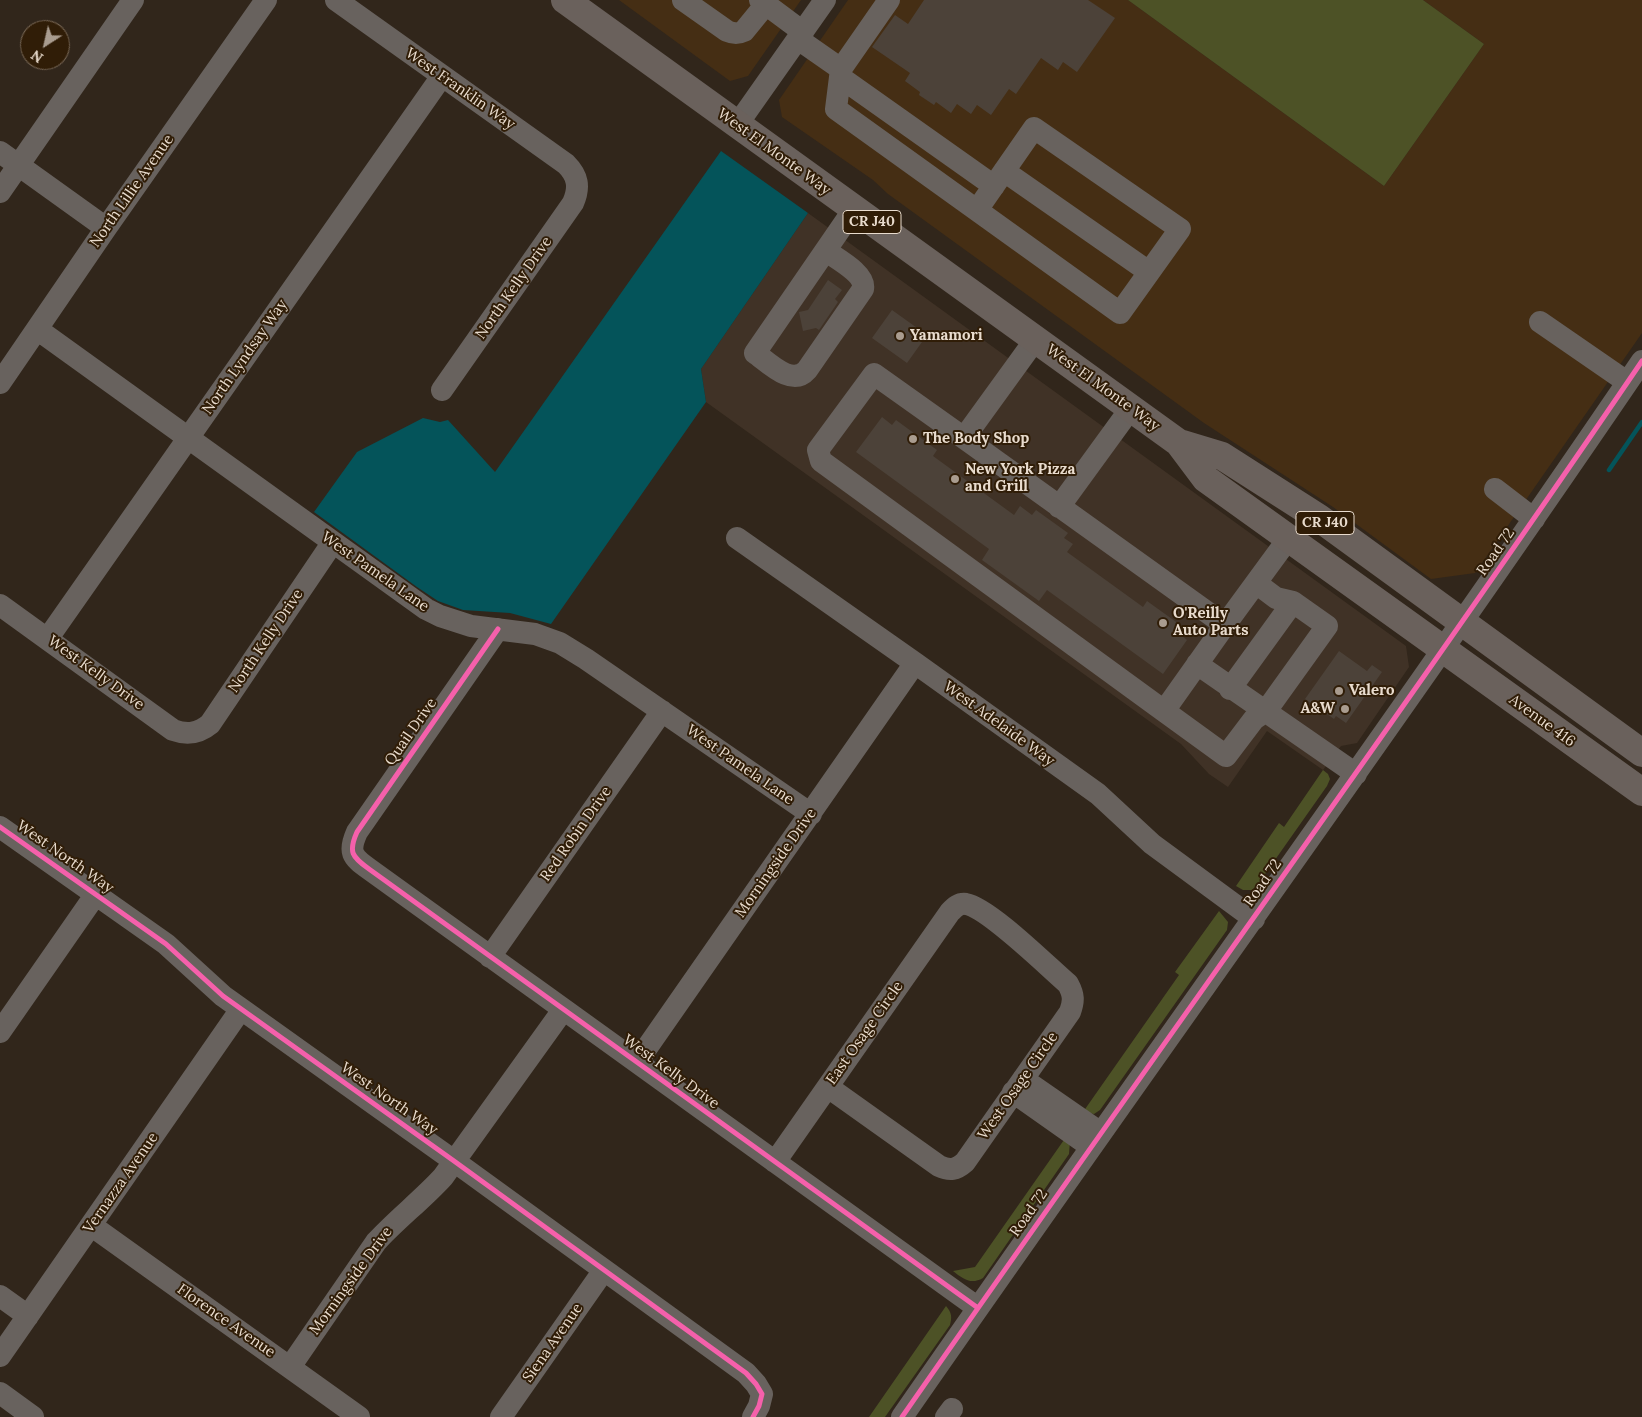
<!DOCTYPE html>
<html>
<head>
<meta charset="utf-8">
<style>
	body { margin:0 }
	#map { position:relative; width:1642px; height:1417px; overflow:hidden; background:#31261b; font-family:Lora,serif }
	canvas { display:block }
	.north { position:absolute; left:20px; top:20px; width:50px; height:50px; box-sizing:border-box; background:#301d07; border:1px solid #7a6957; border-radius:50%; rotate:215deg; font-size:14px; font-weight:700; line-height:20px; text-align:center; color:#e9dcce }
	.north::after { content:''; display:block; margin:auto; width:18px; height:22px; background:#a99c8f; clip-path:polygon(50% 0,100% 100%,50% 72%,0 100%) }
</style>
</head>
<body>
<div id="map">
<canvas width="1642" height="1417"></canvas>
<div class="north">N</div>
</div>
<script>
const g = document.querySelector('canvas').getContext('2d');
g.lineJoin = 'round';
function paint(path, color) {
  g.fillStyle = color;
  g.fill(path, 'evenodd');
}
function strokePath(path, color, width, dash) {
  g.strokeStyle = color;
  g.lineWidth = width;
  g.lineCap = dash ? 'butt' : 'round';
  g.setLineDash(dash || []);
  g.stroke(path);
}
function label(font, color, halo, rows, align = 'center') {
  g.font = font + ' Lora,serif';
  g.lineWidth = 4;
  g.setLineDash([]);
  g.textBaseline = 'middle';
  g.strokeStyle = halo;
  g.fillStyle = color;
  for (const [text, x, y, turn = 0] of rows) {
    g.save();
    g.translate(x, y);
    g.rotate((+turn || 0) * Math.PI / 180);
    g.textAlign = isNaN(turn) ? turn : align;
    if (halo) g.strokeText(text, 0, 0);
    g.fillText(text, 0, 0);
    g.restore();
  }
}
paint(new Path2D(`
	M 808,213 L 1406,646 L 1409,667 L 1357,743 L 1341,746 L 1323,770 L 1267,731 L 1228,787 L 1209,774 L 1181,744 L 706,402 L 701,369 Z`), '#403226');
paint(new Path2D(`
	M 619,0 L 801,0 L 748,76 L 730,81 Z
	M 848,0 L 1128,0 L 1384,186 L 1484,44 L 1423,0 L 1642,0 L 1642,333 L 1475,573 L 1431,579 L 1333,507 L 1204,423 L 888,194 L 873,180 L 782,117 L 779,100 Z`), '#452e14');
paint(new Path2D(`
	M 1128,0 L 1423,0 L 1484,44 L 1384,186 Z
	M 1323,770 L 1328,774 L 1330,779 L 1327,786 L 1258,884 L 1252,890 L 1243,890 L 1236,886 L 1279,823 L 1284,827 Z
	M 1219,911 L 1228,922 L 1227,930 L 1100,1110 L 1094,1114 L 1083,1112 L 1179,975 L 1175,972 Z
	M 1066,1137 L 1070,1141 L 1069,1154 L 983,1278 C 971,1285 963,1279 953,1271 L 975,1267 Z
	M 946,1306 C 952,1313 952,1317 950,1325 L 885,1417 L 869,1417 Z`), '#4d5226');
paint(new Path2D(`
	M 721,151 L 808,213 L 701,369 L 706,402 L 551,624 L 510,613 L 463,610 L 438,601 L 417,587 L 314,512 L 357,452 L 423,418 L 440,422 L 448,420 L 495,472 Z`), '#04545a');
strokePath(new Path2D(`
	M 1609,470 L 1642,422`), '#04545a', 4.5);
paint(new Path2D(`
	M 924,0 L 1088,0 L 1115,18 L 1077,72 L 1063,62 L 1058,70 L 1041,58 L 1016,94 L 1009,89 L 991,115 L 977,105 L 971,114 L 957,104 L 951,113 L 936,102 L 934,105 L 919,95 L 920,92 L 905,81 L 910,73 L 872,47 L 895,15 L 908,24 Z
	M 828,280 L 842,290 L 835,299 L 838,302 L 819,330 L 816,328 L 803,331 L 799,312 L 808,310 Z
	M 892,310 L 927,335 L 907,363 L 872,338 Z
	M 882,417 L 892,425 L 896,420 L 937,450 L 933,456 L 1014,515 L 1020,506 L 1032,515 L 1036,510 L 1068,533 L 1064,538 L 1073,544 L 1067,552 L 1143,607 L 1147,601 L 1186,629 L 1182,636 L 1187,640 L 1163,674 L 1047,590 L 1039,601 L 982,560 L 989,549 L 856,452 Z
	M 1339,651 L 1367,671 L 1372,665 L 1382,672 L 1346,723 L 1336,716 L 1334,719 L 1305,699 Z`), '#4c4239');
strokePath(new Path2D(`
	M 336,0 L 566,164 C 578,176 580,187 573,203 L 442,390
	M 683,0 L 727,31 C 734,34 738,34 744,31 L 766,4
	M 760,0 L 803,32
	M 798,39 L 841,69 L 889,0
	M 841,69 L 836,109 L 1120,313 L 1180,229 L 1034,128 L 977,210
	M 840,77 L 994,186
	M 737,125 L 825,0
	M 0,152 L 106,228
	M 1004,171 L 1149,272
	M 0,192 L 133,0
	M 826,251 C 837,259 866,274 863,289 L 807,370 C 792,387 769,363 755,353 L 854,209
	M 1540,322 L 1627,382
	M 37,329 L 426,609 L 440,616 L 471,626 L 535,634 L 560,643 L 586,659 L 811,814
	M 0,383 L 106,228 L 266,0
	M 964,438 L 874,374 L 818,450 L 821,461 L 1164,711 L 1225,625 L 964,438 L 1035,340
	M 1495,489 L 1534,519
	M 1059,507 L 1131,408
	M 737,538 L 915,663 L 1098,794 L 1152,844 L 1254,919
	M 0,605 L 173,730 C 187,735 198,734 210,724 L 333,542
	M 1225,625 L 1288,539
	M 498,629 L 357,832 C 348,852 352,857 369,869 L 978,1308
	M 48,638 L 442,76
	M 1197,664 L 1356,774
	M 1230,689 L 1293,602
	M 1164,711 L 1226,756 L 1254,719 L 1266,711 L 1327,626 L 1293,602 L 1276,598 L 1256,583
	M 0,827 L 166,944 L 223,996 L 454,1161 L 746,1373 L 756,1384 L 762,1394 L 759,1406 L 753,1417
	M 490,957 L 662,711
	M 0,1032 L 96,894
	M 637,1062 L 915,663
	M 1023,1079 L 1101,1133
	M 1013,1092 L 1091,1147
	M 775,1162 L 950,912 C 955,907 959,903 966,904 C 989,908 1048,967 1068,984 C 1074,995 1074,1001 1070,1012 L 965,1162 C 956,1170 950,1171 939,1166 L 828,1087
	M 92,1226 L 359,1417
	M 0,1296 L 28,1316
	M 0,1356 L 241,1009
	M 290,1367 L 376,1242 C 397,1219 422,1200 443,1177 L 563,1010
	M 0,1393 L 33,1417
	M 501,1417 L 604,1270
	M 902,1417 C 1147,1064 1400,717 1642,361
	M 946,1417 L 952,1409`), '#68625e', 22);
strokePath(new Path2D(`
	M 565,0 L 1179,443 L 1206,479 L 1642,792
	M 1179,443 L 1222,456 L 1319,518 L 1642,753`), '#6a615c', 28);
strokePath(new Path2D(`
	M 498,629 L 357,832 C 348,852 352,857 369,869 L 978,1308
	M 0,827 L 166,944 L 223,996 L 454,1161 L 746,1373 L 756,1384 L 762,1394 L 759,1406 L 753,1417
	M 902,1417 C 1147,1064 1400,717 1642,361`), '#f560ab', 5);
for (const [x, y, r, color] of [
	[900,336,5,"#a99c8f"],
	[913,439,5,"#a99c8f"],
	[955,479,5,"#a99c8f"],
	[1163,623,5,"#a99c8f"],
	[1339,691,5,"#a99c8f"],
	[1345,709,5,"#a99c8f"]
]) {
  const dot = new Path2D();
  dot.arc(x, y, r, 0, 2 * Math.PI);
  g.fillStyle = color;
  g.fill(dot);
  strokePath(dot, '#301d07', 2);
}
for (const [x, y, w] of [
	[872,222,58],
	[1325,523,58]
]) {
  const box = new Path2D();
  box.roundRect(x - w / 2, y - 11.5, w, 23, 4);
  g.fillStyle = '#301d07';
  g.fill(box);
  strokePath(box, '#e9dcce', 1);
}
label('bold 14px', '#e9dcce', null, [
	["CR J40",872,222],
	["CR J40",1325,523]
]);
label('15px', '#e9dcce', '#301d07', [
	["West Franklin Way",460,89,35],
	["West El Monte Way",774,152,36],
	["North Lillie Avenue",132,191,-55],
	["North Kelly Drive",514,288,-55],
	["North Lyndsay Way",245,357,-55],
	["West El Monte Way",1103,388,36],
	["Road 72",1496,552,-55],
	["West Pamela Lane",375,572,35],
	["North Kelly Drive",266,641,-56],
	["West Kelly Drive",96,673,36],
	["Avenue 416",1542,721,36],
	["West Adelaide Way",999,724,36],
	["Quail Drive",411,732,-55],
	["West Pamela Lane",740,765,35],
	["Red Robin Drive",576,834,-55],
	["West North Way",65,857,35],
	["Morningside Drive",776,863,-55],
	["Road 72",1263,883,-55],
	["East Osage Circle",865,1033,-55],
	["West Kelly Drive",671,1072,36],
	["West Osage Circle",1018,1086,-55],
	["West North Way",389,1099,35],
	["Vernazza Avenue",121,1183,-55],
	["Road 72",1029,1213,-55],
	["Morningside Drive",351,1281,-54],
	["Florence Avenue",226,1321,35],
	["Siena Avenue",553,1343,-55]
]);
label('bold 15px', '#e9dcce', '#301d07', [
	["Yamamori",910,336],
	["The Body Shop",923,439],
	["New York Pizza",965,470],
	["and Grill",965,487],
	["O'Reilly",1173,614],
	["Auto Parts",1173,631],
	["Valero",1349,691],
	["A&W",1335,709,"right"]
], 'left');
</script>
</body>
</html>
